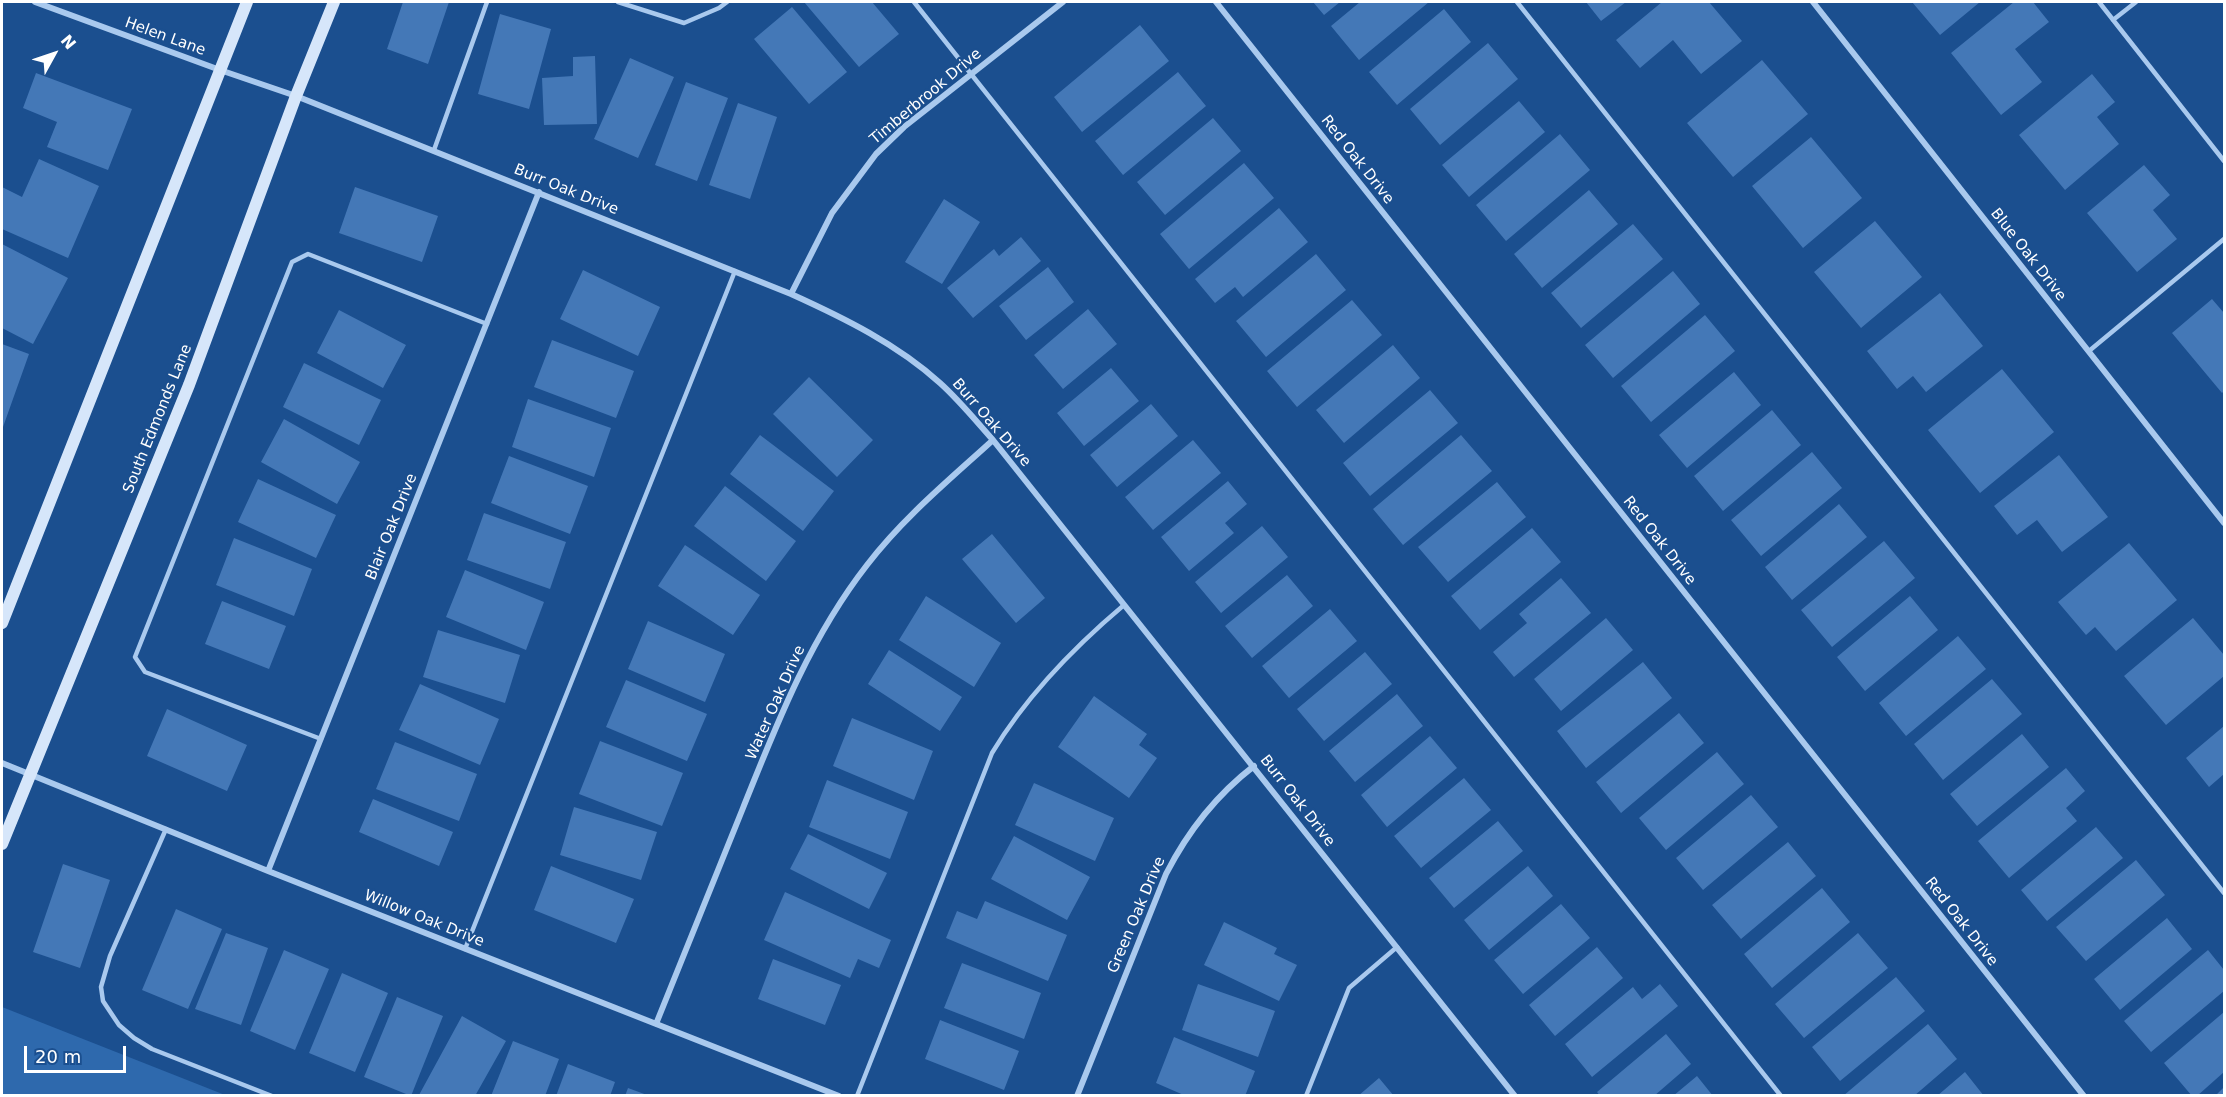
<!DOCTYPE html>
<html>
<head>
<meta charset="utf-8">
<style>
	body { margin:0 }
	#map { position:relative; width:2226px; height:1097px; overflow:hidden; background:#1b4f8f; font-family:"DejaVu Sans",sans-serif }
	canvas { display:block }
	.frame { position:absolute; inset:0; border:3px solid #fff; pointer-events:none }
	.north { position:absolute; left:24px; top:24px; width:60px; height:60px; -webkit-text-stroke:4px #1b4f8f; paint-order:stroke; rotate:50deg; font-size:16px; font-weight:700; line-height:24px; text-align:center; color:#fff }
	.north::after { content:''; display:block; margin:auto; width:21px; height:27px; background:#fff; clip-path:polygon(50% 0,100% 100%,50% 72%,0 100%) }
	.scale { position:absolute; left:24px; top:1046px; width:102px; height:27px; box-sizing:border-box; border:3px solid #fff; border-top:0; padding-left:8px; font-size:18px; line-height:21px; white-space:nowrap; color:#fff; -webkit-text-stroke:4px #1b4f8f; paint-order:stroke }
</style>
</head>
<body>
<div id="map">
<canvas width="2226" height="1097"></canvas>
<div class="frame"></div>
<div class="north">N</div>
<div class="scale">20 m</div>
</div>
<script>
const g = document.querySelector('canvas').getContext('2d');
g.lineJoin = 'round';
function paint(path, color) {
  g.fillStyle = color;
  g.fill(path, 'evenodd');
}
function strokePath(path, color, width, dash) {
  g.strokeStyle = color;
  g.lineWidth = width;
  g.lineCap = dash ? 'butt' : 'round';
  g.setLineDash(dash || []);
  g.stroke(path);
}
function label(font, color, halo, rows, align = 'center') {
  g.font = font + ' "DejaVu Sans",sans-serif';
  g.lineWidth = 4.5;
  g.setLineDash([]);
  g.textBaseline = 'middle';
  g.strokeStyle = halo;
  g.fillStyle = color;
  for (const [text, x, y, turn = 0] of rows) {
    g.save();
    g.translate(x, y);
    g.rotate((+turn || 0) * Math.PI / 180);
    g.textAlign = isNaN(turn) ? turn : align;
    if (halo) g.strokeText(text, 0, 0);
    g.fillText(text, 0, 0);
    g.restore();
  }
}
paint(new Path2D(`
	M 2,1007 L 225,1095 L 2,1095 Z`), '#2e69ad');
paint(new Path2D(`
	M 403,2 L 449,2 L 428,64 L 387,49 Z
	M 804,2 L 872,2 L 899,34 L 859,67 Z
	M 1313,2 L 1340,2 L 1324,15 Z
	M 1360,2 L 1429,2 L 1359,60 L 1331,26 Z
	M 1586,2 L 1626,2 L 1601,21 Z
	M 1662,2 L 1709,2 L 1742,41 L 1701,74 L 1673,40 L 1640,68 L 1616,40 Z
	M 1912,2 L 1980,2 L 1940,35 Z
	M 2014,2 L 2033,2 L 2049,22 L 2015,49 L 2042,82 L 2001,115 L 1951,53 Z
	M 792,7 L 847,72 L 809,104 L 754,39 Z
	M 1444,9 L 1471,42 L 1397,105 L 1369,72 Z
	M 500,14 L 551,29 L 529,109 L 478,94 Z
	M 1140,25 L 1169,61 L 1082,132 L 1054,97 Z
	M 1488,43 L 1518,79 L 1440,145 L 1410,109 Z
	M 595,56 L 597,124 L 544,125 L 542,78 L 573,76 L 573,57 Z
	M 630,58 L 674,77 L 638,158 L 594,139 Z
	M 1762,60 L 1808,114 L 1733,177 L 1687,123 Z
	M 1178,72 L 1206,106 L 1123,175 L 1095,141 Z
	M 36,73 L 132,109 L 108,170 L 47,147 L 57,122 L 23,108 Z
	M 2092,74 L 2115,102 L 2097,117 L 2119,144 L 2065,190 L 2019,135 Z
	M 686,82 L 728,98 L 697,181 L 655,165 Z
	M 1519,101 L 1545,132 L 1469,197 L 1442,165 Z
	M 738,103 L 777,117 L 750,199 L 709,185 Z
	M 1213,118 L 1241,151 L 1165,215 L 1137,182 Z
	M 1560,134 L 1590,170 L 1506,241 L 1476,205 Z
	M 1811,137 L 1862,198 L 1803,248 L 1752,186 Z
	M 39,159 L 99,186 L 68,258 L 2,229 L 2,187 L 22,197 Z
	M 1244,163 L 1274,198 L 1189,269 L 1160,234 Z
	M 2144,165 L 2170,195 L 2153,210 L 2177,239 L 2137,272 L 2087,213 Z
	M 355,187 L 438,216 L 422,262 L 339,233 Z
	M 1589,190 L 1618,224 L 1542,288 L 1514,254 Z
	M 944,199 L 980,222 L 942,284 L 905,262 Z
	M 1279,208 L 1308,242 L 1243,297 L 1235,287 L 1215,303 L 1195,279 Z
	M 1875,221 L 1922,277 L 1861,328 L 1814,272 Z
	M 1633,224 L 1663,259 L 1581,328 L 1551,293 Z
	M 1021,237 L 1041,261 L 973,318 L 947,288 L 994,249 L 999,256 Z
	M 2,244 L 68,278 L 33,344 L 2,328 Z
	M 1316,254 L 1346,290 L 1266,357 L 1236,321 Z
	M 1048,267 L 1074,302 L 1026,340 L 999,306 Z
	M 583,270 L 660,307 L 638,356 L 560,319 Z
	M 1673,271 L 1700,304 L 1613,378 L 1585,345 Z
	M 1940,293 L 1983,346 L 1926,392 L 1913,376 L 1897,389 L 1867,351 Z
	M 2212,299 L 2224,313 L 2224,391 L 2222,393 L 2172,333 Z
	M 1352,300 L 1382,335 L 1297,407 L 1267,371 Z
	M 1088,309 L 1117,344 L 1063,389 L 1034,355 Z
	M 339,310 L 406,345 L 383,388 L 317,353 Z
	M 1705,315 L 1735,351 L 1651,422 L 1621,386 Z
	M 552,340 L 634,371 L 616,418 L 534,387 Z
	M 2,344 L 29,354 L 3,427 L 2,426 Z
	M 1393,345 L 1420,378 L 1344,443 L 1316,410 Z
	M 304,363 L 381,400 L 359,445 L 283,407 Z
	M 1111,368 L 1139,401 L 1084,446 L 1057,413 Z
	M 2002,369 L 2054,432 L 1980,493 L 1928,430 Z
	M 1734,372 L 1761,405 L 1687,468 L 1659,435 Z
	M 809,377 L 873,440 L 837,477 L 773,414 Z
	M 1430,390 L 1458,423 L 1370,496 L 1343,463 Z
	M 528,399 L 611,428 L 594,477 L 512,447 Z
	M 1151,404 L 1178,436 L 1117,487 L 1090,455 Z
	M 1772,410 L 1801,445 L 1723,511 L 1694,476 Z
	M 284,419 L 360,462 L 337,504 L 261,462 Z
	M 760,435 L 834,491 L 803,531 L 730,474 Z
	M 1461,435 L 1492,471 L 1403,545 L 1373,509 Z
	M 1193,440 L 1221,473 L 1153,530 L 1125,497 Z
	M 1812,452 L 1842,488 L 1761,556 L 1731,520 Z
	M 2059,455 L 2108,517 L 2062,552 L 2037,520 L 2017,535 L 1994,506 Z
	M 509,456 L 588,486 L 570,534 L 491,503 Z
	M 258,479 L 336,515 L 316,558 L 238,522 Z
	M 1228,481 L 1247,504 L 1225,523 L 1234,533 L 1189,571 L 1161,537 Z
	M 1497,482 L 1526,517 L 1448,582 L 1418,547 Z
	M 725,486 L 796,541 L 766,581 L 694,526 Z
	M 1839,504 L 1867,537 L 1792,600 L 1765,567 Z
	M 484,513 L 566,542 L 550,589 L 467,560 Z
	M 1262,526 L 1288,557 L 1221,613 L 1195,582 Z
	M 1532,528 L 1561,562 L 1480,630 L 1451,596 Z
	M 992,534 L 1045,598 L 1016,623 L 962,559 Z
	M 234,538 L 312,569 L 294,616 L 216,585 Z
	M 1884,541 L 1915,578 L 1832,647 L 1801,610 Z
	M 2129,543 L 2177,600 L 2116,651 L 2095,627 L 2086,635 L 2058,602 Z
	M 685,545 L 760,595 L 733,635 L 658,586 Z
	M 465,570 L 544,602 L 526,650 L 446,617 Z
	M 1287,575 L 1313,606 L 1252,658 L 1225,626 Z
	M 1561,578 L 1591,613 L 1514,677 L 1493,652 L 1527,623 L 1519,614 Z
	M 926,596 L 1001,643 L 974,687 L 899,640 Z
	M 1910,596 L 1938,630 L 1865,691 L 1837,657 Z
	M 222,601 L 286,626 L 269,669 L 205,644 Z
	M 1330,609 L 1357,641 L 1289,698 L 1262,666 Z
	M 1606,618 L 1633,650 L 1561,711 L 1534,679 Z
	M 2193,618 L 2224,655 L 2224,676 L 2166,725 L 2124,676 Z
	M 648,621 L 725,654 L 705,702 L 628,669 Z
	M 438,630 L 520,655 L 505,703 L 423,677 Z
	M 1958,636 L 1986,669 L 1906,736 L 1879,703 Z
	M 889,650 L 962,697 L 940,731 L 868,684 Z
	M 1365,652 L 1392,684 L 1324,741 L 1297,709 Z
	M 1643,662 L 1672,698 L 1586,768 L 1557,731 Z
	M 1992,679 L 2022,714 L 1943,780 L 1914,744 Z
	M 626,680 L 707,714 L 687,761 L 606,727 Z
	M 420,684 L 499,719 L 480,765 L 399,730 Z
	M 1397,694 L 1423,726 L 1355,782 L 1329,751 Z
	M 1094,696 L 1147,734 L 1139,745 L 1157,758 L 1129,798 L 1058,747 Z
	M 167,709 L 247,745 L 227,791 L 147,756 Z
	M 1679,713 L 1704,743 L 1621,813 L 1596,782 Z
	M 852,718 L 933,751 L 914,800 L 833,766 Z
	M 2224,726 L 2224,774 L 2209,787 L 2186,758 Z
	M 2022,734 L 2049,767 L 1977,826 L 1950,794 Z
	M 1430,736 L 1457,768 L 1387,827 L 1361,795 Z
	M 600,741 L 683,773 L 662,826 L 579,794 Z
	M 395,742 L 477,774 L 459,821 L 376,789 Z
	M 1717,752 L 1744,784 L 1666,850 L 1639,818 Z
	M 2066,768 L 2085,791 L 2066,808 L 2077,821 L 2009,878 L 1978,841 Z
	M 1464,778 L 1491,810 L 1421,868 L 1394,836 Z
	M 827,780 L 908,812 L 890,859 L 809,827 Z
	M 1034,783 L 1114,818 L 1095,861 L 1015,825 Z
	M 1751,795 L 1778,827 L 1703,890 L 1676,858 Z
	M 373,799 L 453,832 L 439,866 L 359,832 Z
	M 574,807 L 657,832 L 641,880 L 560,855 Z
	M 1498,821 L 1523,851 L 1454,908 L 1429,878 Z
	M 2096,827 L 2123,858 L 2047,921 L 2021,890 Z
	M 808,834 L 887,873 L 869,909 L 790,869 Z
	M 1014,836 L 1090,877 L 1067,920 L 991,879 Z
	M 1788,842 L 1816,876 L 1741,939 L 1712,905 Z
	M 2136,860 L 2165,895 L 2086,961 L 2056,927 Z
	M 63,864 L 110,880 L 80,968 L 33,952 Z
	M 551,866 L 634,899 L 616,943 L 534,910 Z
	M 1528,866 L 1553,896 L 1489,950 L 1464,920 Z
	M 1822,888 L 1850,922 L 1772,988 L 1744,954 Z
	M 785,892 L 891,940 L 879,968 L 858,959 L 850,978 L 764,940 Z
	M 985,901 L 1067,935 L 1048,981 L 946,938 L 957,911 L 977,919 Z
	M 1561,904 L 1590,938 L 1523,994 L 1494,960 Z
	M 176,909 L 222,929 L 188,1009 L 142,990 Z
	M 2167,918 L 2192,949 L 2120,1010 L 2094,979 Z
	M 1224,922 L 1277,948 L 1274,954 L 1297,965 L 1279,1001 L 1204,965 Z
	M 226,933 L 268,948 L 241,1025 L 195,1009 Z
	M 1858,933 L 1888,968 L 1804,1038 L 1775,1004 Z
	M 1597,947 L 1623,978 L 1555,1036 L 1529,1005 Z
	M 284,950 L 329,969 L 295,1050 L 250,1031 Z
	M 2208,950 L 2224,970 L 2224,991 L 2151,1052 L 2124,1021 Z
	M 773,959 L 841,985 L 825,1025 L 758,999 Z
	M 962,963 L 1041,993 L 1024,1039 L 944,1008 Z
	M 342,973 L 388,993 L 355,1072 L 309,1053 Z
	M 1896,977 L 1925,1011 L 1840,1081 L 1812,1047 Z
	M 1198,984 L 1275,1011 L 1258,1057 L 1182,1030 Z
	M 1660,984 L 1678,1006 L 1592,1077 L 1565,1044 L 1633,987 L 1642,999 Z
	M 397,997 L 443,1016 L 411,1096 L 364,1077 Z
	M 2224,1012 L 2224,1072 L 2197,1096 L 2192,1096 L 2164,1063 Z
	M 462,1016 L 506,1041 L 475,1096 L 420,1096 L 419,1095 Z
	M 940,1020 L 1019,1051 L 1004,1090 L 925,1059 Z
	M 1928,1024 L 1957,1059 L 1914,1096 L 1843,1096 Z
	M 1666,1034 L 1691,1064 L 1654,1096 L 1600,1096 L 1597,1092 Z
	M 1174,1037 L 1255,1071 L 1245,1096 L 1186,1096 L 1156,1083 Z
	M 513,1041 L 559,1059 L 545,1096 L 491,1096 Z
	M 568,1064 L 615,1082 L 610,1096 L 556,1096 Z
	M 1965,1072 L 1984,1096 L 1937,1096 Z
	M 1697,1076 L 1713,1096 L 1673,1096 Z
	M 1379,1078 L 1394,1096 L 1358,1096 Z
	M 2224,1087 L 2224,1096 L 2215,1096 Z
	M 628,1088 L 647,1095 L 647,1096 L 625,1096 Z`), '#4478b7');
strokePath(new Path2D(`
	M 618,2 L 684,23 L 719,8 L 727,2
	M 914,2 L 1781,1096
	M 1517,2 L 2224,893
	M 2099,2 L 2224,161
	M 2113,20 L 2136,2
	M 434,150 L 487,2
	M 2089,351 L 2224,239
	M 321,739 L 145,672 L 135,657 L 292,262 L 308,254 L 487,324
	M 166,829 L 110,956 L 101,987 L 103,1001 L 119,1025 L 134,1038 L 152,1049 L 272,1096
	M 465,949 L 735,271
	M 857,1096 L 992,753 C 1027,695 1073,648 1124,605
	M 1306,1096 L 1349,988 L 1397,947`), '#a9c9ee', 4.5);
strokePath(new Path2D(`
	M 35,2 L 220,70 L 296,96 L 791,294 C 844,318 897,344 940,383 C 959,400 976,421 993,440 L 1515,1096
	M 1216,2 L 2084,1096
	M 1813,2 L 2224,523
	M 791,294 L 832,213 L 876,154 L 904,127 L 1063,2
	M 2,763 L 268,871 L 839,1096
	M 268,871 L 539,192
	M 656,1024 C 685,952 714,880 743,808 C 777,723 810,638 867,565 C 903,518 949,480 993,440
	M 1077,1096 L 1166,874 C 1188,831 1215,796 1254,766`), '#a9c9ee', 6);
strokePath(new Path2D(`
	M 2,623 L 247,2
	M 2,844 L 189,385 L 296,96 L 334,2`), '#d6e6fa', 12);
label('15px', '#fff', '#1b4f8f', [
	["Helen Lane",165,37,20],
	["Timberbrook Drive",926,97,-40],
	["Red Oak Drive",1357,160,52],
	["Burr Oak Drive",566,190,22],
	["Blue Oak Drive",2028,255,52],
	["South Edmonds Lane",158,419,-68],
	["Burr Oak Drive",991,423,49],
	["Blair Oak Drive",392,527,-68],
	["Red Oak Drive",1659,541,52],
	["Water Oak Drive",776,703,-66],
	["Burr Oak Drive",1297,801,52],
	["Green Oak Drive",1137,915,-67],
	["Willow Oak Drive",424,919,22],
	["Red Oak Drive",1961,922,52]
]);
</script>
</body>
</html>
